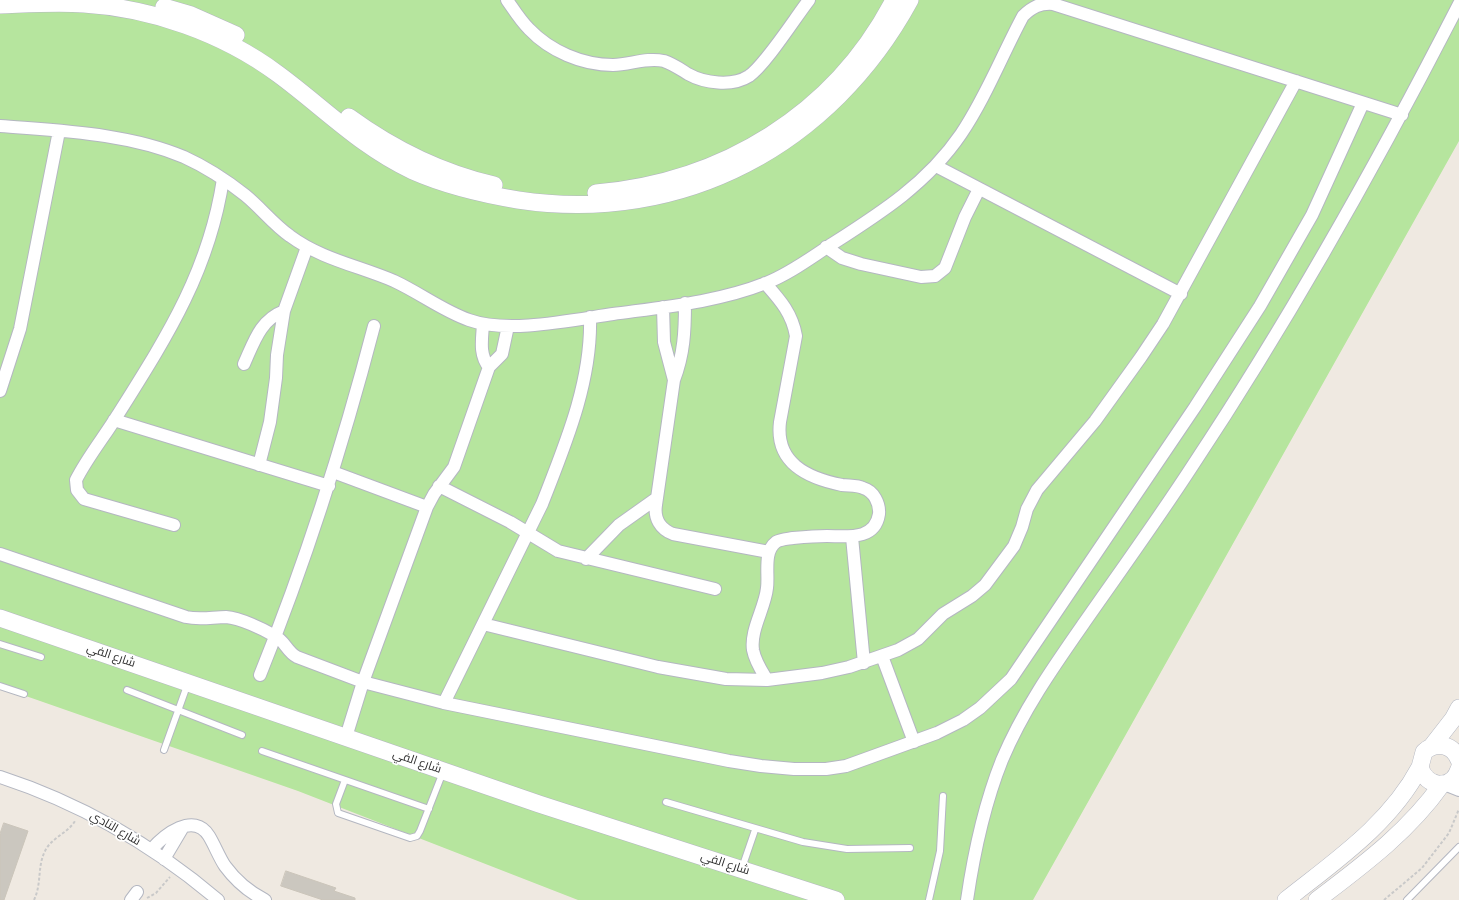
<!DOCTYPE html>
<html>
<head>
<meta charset="utf-8">
<style>
	body { margin:0 }
	canvas { display:block; background:#efe9e1 }
</style>
</head>
<body>
<canvas width="1459" height="900"></canvas>
<script>
const g = document.querySelector('canvas').getContext('2d');
g.lineJoin = 'round';
function paint(path, color) {
  g.fillStyle = color;
  g.fill(path, 'evenodd');
}
function strokePath(path, color, width, dash) {
  g.strokeStyle = color;
  g.lineWidth = width;
  g.lineCap = dash ? 'butt' : 'round';
  g.setLineDash(dash || []);
  g.stroke(path);
}
function label(font, color, halo, rows, align = 'center') {
  g.font = font + ' "Titillium Web",Cairo,sans-serif';
  g.lineWidth = 3.5;
  g.setLineDash([]);
  g.textBaseline = 'middle';
  g.strokeStyle = halo;
  g.fillStyle = color;
  for (const [text, x, y, turn = 0] of rows) {
    g.save();
    g.translate(x, y);
    g.rotate((+turn || 0) * Math.PI / 180);
    g.textAlign = isNaN(turn) ? turn : align;
    if (halo) g.strokeText(text, 0, 0);
    g.fillText(text, 0, 0);
    g.restore();
  }
}
paint(new Path2D(`
	M 0,0 L 1459,0 L 1459,141 L 1033,900 L 578,900 L 298,791 L 0,687 Z`), '#b6e59e');
const building = new Path2D(`
	M 4,823 L 28,831 L 4,900 L 0,900 L 0,834 Z
	M 286,871 L 336,888 L 334,891 L 355,898 L 355,900 L 323,900 L 281,886 Z`);
paint(building, '#cbc7bf');
strokePath(building, '#cbc5ba', 1);
const lane = new Path2D(`
	M 0,644 L 41,657
	M 0,686 L 24,694
	M 127,690 L 242,735
	M 164,750 L 188,683
	M 262,751 L 429,809
	M 345,780 L 336,804 L 338,813 L 410,838 L 417,836 L 420,831 L 443,772
	M 666,802 L 803,842 L 847,849 L 910,848
	M 742,868 L 755,830
	M 929,900 L 940,851 L 943,796
	M 1407,900 L 1459,847`);
const street = new Path2D(`
	M 507,0 C 514,10 520,20 529,29 C 550,51 582,65 613,65 C 630,65 646,57 664,61 C 673,64 680,69 688,74 C 704,83 732,87 749,76 C 766,64 795,18 809,0
	M 0,126 C 61,131 127,133 184,157 C 206,167 226,180 245,195 C 261,208 273,224 290,236 C 321,259 359,266 394,281 C 420,293 443,311 469,320 C 508,334 572,320 613,314 C 664,307 718,302 766,283 C 789,274 809,259 829,246 C 879,214 927,184 961,134 C 986,97 1002,55 1023,16 C 1032,7 1040,3 1053,4 L 1402,115
	M 936,166 L 1181,294
	M 826,247 L 842,258 L 861,264 L 921,277 L 935,276 L 945,268 L 965,217 L 979,189
	M 765,283 C 780,300 792,313 796,336 L 780,422 C 775,463 807,478 842,485 C 849,486 857,485 863,488 C 874,491 880,504 879,514 C 875,541 846,536 827,536 C 816,536 804,537 793,538 C 787,539 781,539 776,542 C 763,552 769,574 767,588 C 765,608 750,630 753,650 C 755,661 761,670 767,680
	M 685,303 C 685,331 684,354 674,380 L 656,505 C 654,518 660,529 673,534 L 769,552
	M 663,307 L 664,342 L 674,380
	M 483,324 C 482,340 479,355 489,367
	M 244,364 C 254,342 260,320 284,311
	M 0,391 L 20,329 L 59,131
	M 114,420 L 329,486
	M 259,465 L 270,422 L 276,378 L 277,355 L 284,311 L 307,247
	M 333,472 L 427,507
	M 439,486 L 510,522 L 558,551 L 715,589
	M 174,525 L 84,499 L 77,490 L 76,480 C 87,458 104,437 117,416 C 166,338 209,272 223,179
	M 852,537 L 864,663
	M 0,554 L 186,617 C 200,620 213,617 226,617 C 240,618 263,629 275,636 C 285,641 287,652 297,657 L 363,682 L 444,703 L 729,761 L 761,766 L 794,769 L 826,769 L 846,766 L 937,733 L 963,720 L 980,708 L 1011,679 L 1195,407 L 1260,306 L 1312,215 L 1363,103
	M 586,559 L 619,525 L 657,498
	M 483,624 L 658,667 L 726,679 L 767,680 L 822,673 L 849,667 L 898,650 L 918,639 L 943,614 L 972,596 L 985,585 L 1014,546 L 1022,527 L 1027,509 L 1037,490 L 1095,421 L 1141,357 L 1163,324 L 1296,81
	M 882,656 L 914,742
	M 260,675 C 306,561 343,445 374,326
	M 444,703 L 542,504 C 565,445 592,382 590,317
	M 346,737 L 363,682 L 427,507 L 434,494 L 454,467 L 489,367 L 502,354 L 508,326
	M 0,777 C 80,803 154,846 218,900
	M 1444,784 L 1459,790
	M 151,850 C 164,835 194,811 209,836 C 215,846 219,857 225,866 C 236,881 249,892 265,900
	M 164,859 L 183,827
	M 131,900 L 137,892
	M 967,900 C 974,852 984,805 1002,760 C 1023,710 1054,666 1084,623 C 1121,570 1158,519 1193,465 C 1291,317 1378,162 1459,4`);
const secondary = new Path2D(`
	M 0,5 C 28,4 56,2 84,4 C 151,8 223,33 278,74 C 323,107 361,147 413,171 C 447,186 482,194 518,200 C 683,225 831,145 910,0
	M 164,7 L 191,15 L 236,35
	M 349,117 C 393,149 442,173 494,185
	M 596,193 C 723,182 835,114 894,0
	M 0,618 L 539,804 L 836,900
	M 1432,746 L 1453,719 L 1459,708
	M 1459,760 C 1453,744 1436,741 1424,752 L 1420,767 C 1426,788 1452,791 1459,769
	M 1286,900 C 1335,861 1390,824 1420,767
	M 1317,900 C 1363,865 1408,832 1442,784`);
strokePath(lane, '#b4b7c1', 8);
strokePath(street, '#b4b7c1', 14);
strokePath(secondary, '#b4b7c1', 18);
strokePath(new Path2D(`
	M 147,898 L 156,893 L 170,877
	M 34,900 C 42,883 37,867 45,851 C 51,838 68,833 75,821
	M 1384,900 L 1422,868 L 1449,833 L 1459,809`), '#c9c9c9', 2, [3, 2]);
strokePath(lane, '#fff', 6);
strokePath(street, '#fff', 12);
strokePath(secondary, '#fff', 17);
label('12px', '#2e2e2e', '#fff', [
	["شارع الفي",111,656,19],
	["شارع الفي",417,762,19],
	["شارع النادي",115,829,30],
	["شارع الفي",725,864,18]
]);
</script>
</body>
</html>
